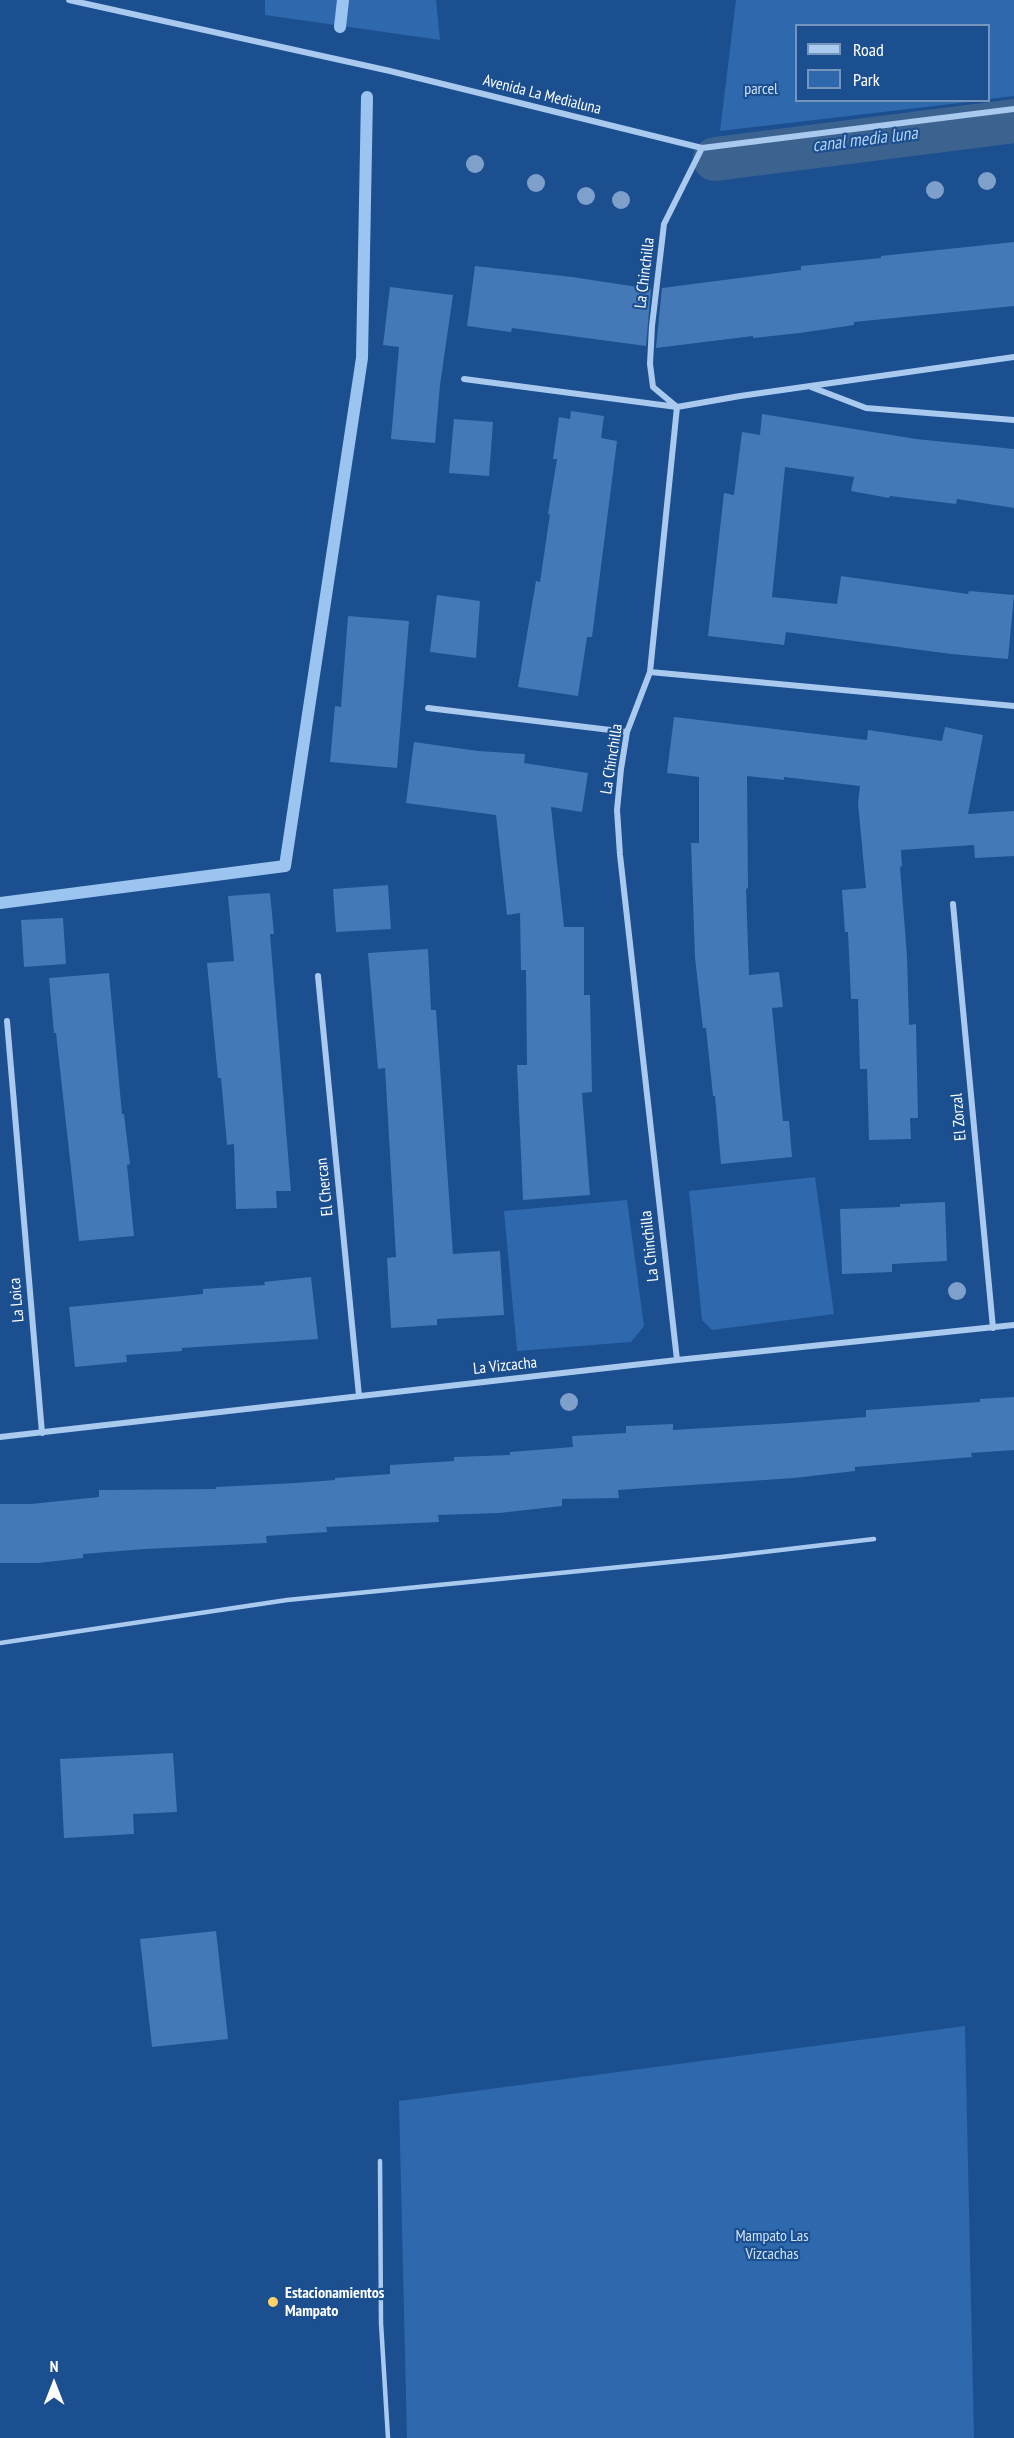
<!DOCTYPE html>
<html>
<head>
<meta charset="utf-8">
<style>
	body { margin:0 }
	#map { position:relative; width:1014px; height:2438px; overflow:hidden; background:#1b4f8f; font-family:"PT Sans Narrow",sans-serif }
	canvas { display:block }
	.legend { position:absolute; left:795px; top:24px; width:195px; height:78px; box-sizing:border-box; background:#1b4f8f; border:2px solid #7695bc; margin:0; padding:8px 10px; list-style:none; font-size:18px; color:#fff }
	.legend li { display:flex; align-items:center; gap:12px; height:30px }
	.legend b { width:30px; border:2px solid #7695bc }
	.north { position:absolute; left:24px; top:2354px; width:60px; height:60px; -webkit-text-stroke:4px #1b4f8f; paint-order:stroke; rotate:0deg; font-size:16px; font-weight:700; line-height:24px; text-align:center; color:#fff }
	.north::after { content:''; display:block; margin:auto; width:21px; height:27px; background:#fff; clip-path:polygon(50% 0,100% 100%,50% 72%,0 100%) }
</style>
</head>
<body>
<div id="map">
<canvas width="1014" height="2438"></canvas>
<ul class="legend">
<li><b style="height:8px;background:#a9c9ee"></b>Road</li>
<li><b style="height:16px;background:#2e69ad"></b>Park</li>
</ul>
<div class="north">N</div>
</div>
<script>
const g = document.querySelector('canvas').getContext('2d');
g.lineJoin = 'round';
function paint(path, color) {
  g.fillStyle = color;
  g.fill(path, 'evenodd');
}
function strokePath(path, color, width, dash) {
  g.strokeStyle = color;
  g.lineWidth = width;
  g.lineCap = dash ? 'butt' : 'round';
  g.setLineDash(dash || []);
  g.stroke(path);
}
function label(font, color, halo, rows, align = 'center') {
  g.font = font + ' "PT Sans Narrow",sans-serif';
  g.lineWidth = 4.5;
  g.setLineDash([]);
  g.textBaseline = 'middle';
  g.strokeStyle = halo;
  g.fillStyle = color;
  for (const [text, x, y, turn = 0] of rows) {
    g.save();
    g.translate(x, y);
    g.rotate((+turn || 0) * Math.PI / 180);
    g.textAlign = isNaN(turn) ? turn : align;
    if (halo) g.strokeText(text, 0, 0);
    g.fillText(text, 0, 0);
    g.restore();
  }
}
paint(new Path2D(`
	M 265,0 L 436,0 L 440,40 L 265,15 Z
	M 736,0 L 1014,0 L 1014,96 L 989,99 L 988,26 L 796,26 L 796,100 L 977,101 L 720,131 Z
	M 815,1177 L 834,1314 L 712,1330 L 702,1320 L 689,1191 Z
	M 627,1200 L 644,1326 L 631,1342 L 517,1351 L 504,1211 Z
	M 965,2026 L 974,2438 L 407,2438 L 399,2101 Z`), '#2e69ad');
strokePath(new Path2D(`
	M 340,27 L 343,0
	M 0,903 L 285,866 L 362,358 L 367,97`), '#9cc4f0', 12);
strokePath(new Path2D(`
	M 715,159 L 1014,121`), '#3c6290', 44);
paint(new Path2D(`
	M 1014,242 L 1014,306 L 854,322 L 854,325 L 800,333 L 753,338 L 753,336 L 656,348 L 662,288 L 801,270 L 801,266 L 881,258 L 881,256 Z
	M 475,266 L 572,277 L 651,289 L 646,346 L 512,328 L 511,332 L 467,326 Z
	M 390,287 L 453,295 L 440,385 L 435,443 L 391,439 L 399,347 L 383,345 Z
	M 571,411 L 604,416 L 601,438 L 617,441 L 592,637 L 587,637 L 578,696 L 518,687 L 536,581 L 540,582 L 550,514 L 548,514 L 557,459 L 553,459 L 559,417 L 570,419 Z
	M 762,414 L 916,439 L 1014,449 L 1014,508 L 957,499 L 956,504 L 890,496 L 889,498 L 851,491 L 854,477 L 785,467 L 772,597 L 837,604 L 841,576 L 968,594 L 969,591 L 1014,595 L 1008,659 L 951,654 L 786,632 L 784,645 L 708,636 L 724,493 L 734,495 L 742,432 L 760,435 Z
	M 454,419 L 493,422 L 489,476 L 449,473 Z
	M 437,595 L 480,601 L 476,658 L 430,652 Z
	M 348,616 L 409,621 L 397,768 L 330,762 L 335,706 L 341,707 Z
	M 674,717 L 867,740 L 868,730 L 942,741 L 945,727 L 983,735 L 968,814 L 1014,811 L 1014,856 L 975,858 L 974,845 L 901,850 L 902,866 L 900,867 L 907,956 L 909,1025 L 916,1024 L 918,1118 L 910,1118 L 911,1139 L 869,1140 L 867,1069 L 860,1069 L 858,999 L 851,999 L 848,932 L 845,932 L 842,890 L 866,888 L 858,803 L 860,786 L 784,777 L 784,780 L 747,776 L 748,888 L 746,889 L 749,975 L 779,972 L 783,1007 L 772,1008 L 783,1121 L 789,1121 L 792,1157 L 721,1164 L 715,1096 L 713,1096 L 706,1028 L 703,1028 L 695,958 L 691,843 L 699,843 L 699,777 L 667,773 Z
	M 414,742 L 478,751 L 525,754 L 524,763 L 588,773 L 582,812 L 551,807 L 564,927 L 584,927 L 584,995 L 590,995 L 592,1092 L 582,1093 L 590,1195 L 523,1200 L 517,1065 L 527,1065 L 526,970 L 521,970 L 520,913 L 507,915 L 496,815 L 406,803 Z
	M 388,885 L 391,929 L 336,932 L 333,889 Z
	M 270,893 L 274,934 L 270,934 L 291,1191 L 276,1191 L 277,1208 L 236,1209 L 234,1144 L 227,1145 L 221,1078 L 218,1078 L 207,963 L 234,961 L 228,896 Z
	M 63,918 L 66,964 L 24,967 L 21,920 Z
	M 428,949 L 431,1010 L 436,1010 L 453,1254 L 500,1251 L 504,1315 L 437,1319 L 437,1325 L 391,1328 L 387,1258 L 396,1257 L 385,1068 L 378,1069 L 368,953 Z
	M 109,973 L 122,1114 L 124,1114 L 130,1164 L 127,1165 L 134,1236 L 79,1241 L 56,1033 L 54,1033 L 49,978 Z
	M 945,1202 L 947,1261 L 892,1264 L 892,1272 L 842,1274 L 840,1209 L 900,1207 L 900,1204 Z
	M 311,1277 L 318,1339 L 182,1348 L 182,1351 L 126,1355 L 127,1362 L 75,1367 L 69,1307 L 203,1294 L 203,1289 L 265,1285 L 264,1282 Z
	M 1014,1397 L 1014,1450 L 971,1453 L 972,1457 L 855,1467 L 855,1471 L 794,1478 L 618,1490 L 619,1498 L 562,1499 L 562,1506 L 499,1513 L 438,1515 L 439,1522 L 326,1527 L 327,1532 L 266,1536 L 267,1543 L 145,1549 L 83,1554 L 83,1558 L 38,1563 L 0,1563 L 0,1504 L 31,1504 L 99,1497 L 99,1490 L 216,1489 L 216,1487 L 296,1483 L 335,1480 L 335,1478 L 390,1474 L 390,1465 L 454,1461 L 454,1457 L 510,1455 L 510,1452 L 573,1447 L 572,1436 L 626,1433 L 626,1426 L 673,1424 L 673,1430 L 790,1423 L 866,1417 L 866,1410 L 980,1402 L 980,1399 Z
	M 173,1753 L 177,1812 L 133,1814 L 134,1834 L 64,1838 L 60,1759 Z
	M 216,1931 L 228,2039 L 152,2047 L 140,1939 Z`), '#4478b7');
strokePath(new Path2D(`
	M 0,1643 L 287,1600 L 721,1557 L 874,1539
	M 380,2161 L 381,2323 L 388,2438`), '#a9c9ee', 4.5);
strokePath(new Path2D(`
	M 69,0 L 390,71 L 702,148 L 1014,109
	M 464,379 L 677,407 L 740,396 L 1014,357
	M 811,387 L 866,408 L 1014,420
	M 650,672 L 1014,706
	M 428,708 L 627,732
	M 953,904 L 993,1328
	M 318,976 L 359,1396
	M 7,1021 L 42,1433
	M 677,1360 L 620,855 L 617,810 L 621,769 L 627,732 L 650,672 L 677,407 L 653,387 L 650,364 L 652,326 L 664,224 L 702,148
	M 0,1437 L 677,1360 L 1014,1325`), '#a9c9ee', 6);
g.fillStyle = '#7ea0ca';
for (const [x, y] of [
	[475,164],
	[987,181],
	[536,183],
	[935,190],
	[586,196],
	[621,200],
	[957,1291],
	[569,1402]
]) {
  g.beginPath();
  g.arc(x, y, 9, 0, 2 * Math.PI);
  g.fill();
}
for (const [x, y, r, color] of [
	[273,2302,6,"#ffd166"]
]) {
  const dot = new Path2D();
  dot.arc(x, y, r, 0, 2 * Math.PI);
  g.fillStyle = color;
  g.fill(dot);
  strokePath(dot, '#1b4f8f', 2);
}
label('16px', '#cfe3fa', '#1b4f8f', [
	["parcel",761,89],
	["Mampato Las",772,2236],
	["Vizcachas",772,2254]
]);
label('16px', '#fff', '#1b4f8f', [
	["Avenida La Medialuna",542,95,14],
	["La Chinchilla",645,273,-83],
	["La Chinchilla",612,759,-81],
	["El Zorzal",959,1117,-95],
	["El Chercan",325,1187,-96],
	["La Chinchilla",650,1246,-96],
	["La Loica",17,1300,-95],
	["La Vizcacha",505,1366,-6]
]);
label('bold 16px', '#fff', '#1b4f8f', [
	["Estacionamientos",285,2293],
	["Mampato",285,2311]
], 'left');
label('italic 18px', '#b5d3f5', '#1b4f8f', [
	["canal media luna",865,140,-7]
]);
</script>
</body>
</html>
